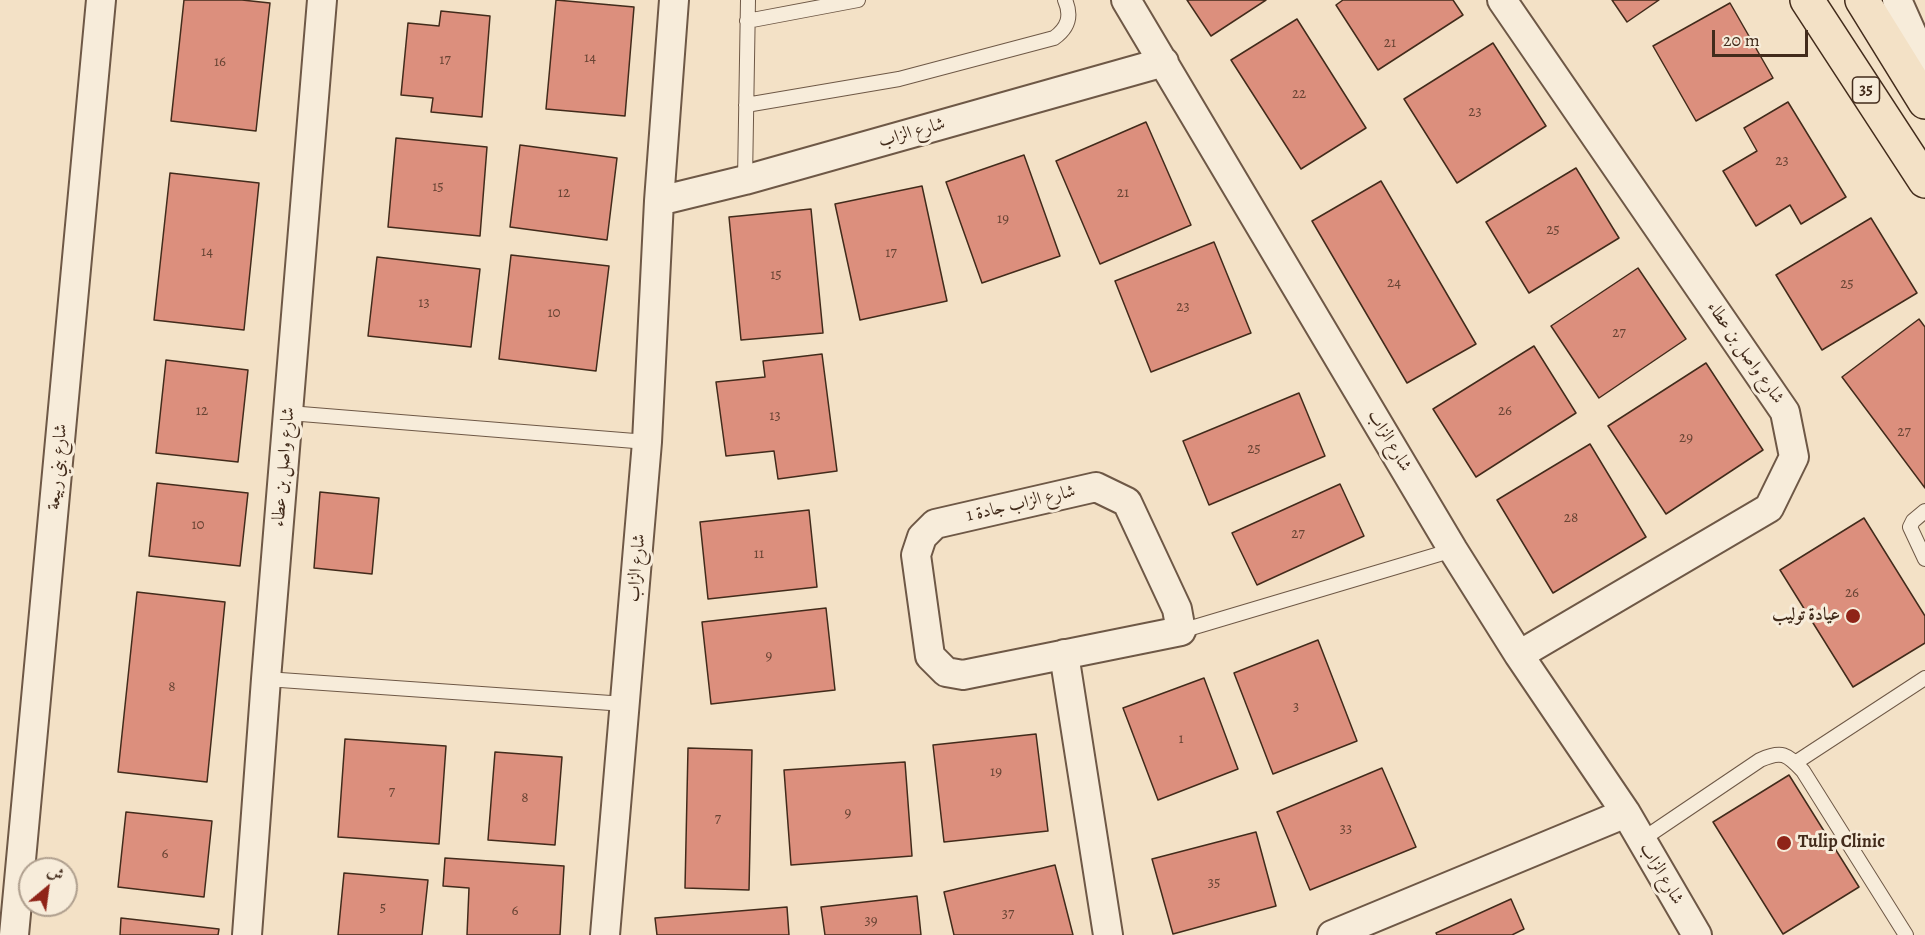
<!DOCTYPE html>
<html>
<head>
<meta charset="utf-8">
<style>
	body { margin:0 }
	#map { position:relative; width:1925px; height:935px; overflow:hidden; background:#f3e1c6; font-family:Alegreya,Amiri,serif }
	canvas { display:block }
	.north { position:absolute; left:18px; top:857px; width:60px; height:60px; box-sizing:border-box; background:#f7ecda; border:2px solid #af9f8e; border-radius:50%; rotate:29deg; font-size:16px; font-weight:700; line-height:24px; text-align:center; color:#422b1b }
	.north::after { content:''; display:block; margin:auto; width:21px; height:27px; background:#8f2418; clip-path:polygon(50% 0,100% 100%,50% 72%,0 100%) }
	.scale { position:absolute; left:1712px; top:30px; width:96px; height:27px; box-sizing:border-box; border:3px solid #422b1b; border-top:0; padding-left:8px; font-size:18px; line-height:21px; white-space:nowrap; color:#422b1b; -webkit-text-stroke:4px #f7ecda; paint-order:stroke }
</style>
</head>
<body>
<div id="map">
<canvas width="1925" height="935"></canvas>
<div class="north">ش</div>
<div class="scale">20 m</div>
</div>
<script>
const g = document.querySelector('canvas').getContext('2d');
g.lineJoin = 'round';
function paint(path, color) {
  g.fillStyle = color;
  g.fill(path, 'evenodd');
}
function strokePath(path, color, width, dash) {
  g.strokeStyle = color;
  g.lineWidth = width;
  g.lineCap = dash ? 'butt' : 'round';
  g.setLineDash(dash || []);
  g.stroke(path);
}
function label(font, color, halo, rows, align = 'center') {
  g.font = font + ' Alegreya,Amiri,serif';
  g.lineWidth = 6;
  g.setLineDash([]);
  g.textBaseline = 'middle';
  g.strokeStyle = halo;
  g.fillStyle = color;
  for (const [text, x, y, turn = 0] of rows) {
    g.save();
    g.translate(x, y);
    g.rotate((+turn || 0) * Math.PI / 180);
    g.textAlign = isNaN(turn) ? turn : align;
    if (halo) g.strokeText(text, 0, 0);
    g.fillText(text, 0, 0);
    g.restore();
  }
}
const building = new Path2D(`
	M 184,0 L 242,0 L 270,3 L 256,131 L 171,121 Z
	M 556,0 L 634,7 L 625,116 L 546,109 Z
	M 1187,0 L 1266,0 L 1211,36 Z
	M 1343,0 L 1453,0 L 1463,15 L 1378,70 L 1336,5 Z
	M 1612,0 L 1659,0 L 1627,22 Z
	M 1730,3 L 1773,78 L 1696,121 L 1653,46 Z
	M 441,11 L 490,16 L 482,117 L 431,112 L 433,98 L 401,95 L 408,23 L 439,26 Z
	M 1297,19 L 1366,128 L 1301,169 L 1231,60 Z
	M 1493,43 L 1546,126 L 1457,183 L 1404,99 Z
	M 1788,102 L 1846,197 L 1801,224 L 1790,205 L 1756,226 L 1723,171 L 1757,151 L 1744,128 Z
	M 1146,122 L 1191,225 L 1100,264 L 1056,161 Z
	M 396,138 L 487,147 L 480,236 L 388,227 Z
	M 520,145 L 617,158 L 607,240 L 510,227 Z
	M 1024,155 L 1060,256 L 982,283 L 946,182 Z
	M 1576,168 L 1619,238 L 1529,293 L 1486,222 Z
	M 170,173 L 259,183 L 244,330 L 154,320 Z
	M 1381,181 L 1476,344 L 1407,383 L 1312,221 Z
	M 922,186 L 947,301 L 860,320 L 835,204 Z
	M 811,209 L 823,333 L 741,340 L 729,217 Z
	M 1871,218 L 1917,293 L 1822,350 L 1776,275 Z
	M 1214,242 L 1251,333 L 1151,372 L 1115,281 Z
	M 511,255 L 609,266 L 596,371 L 499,359 Z
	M 377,257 L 480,269 L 471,347 L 368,336 Z
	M 1638,268 L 1686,339 L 1599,398 L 1551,326 Z
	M 1919,319 L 1925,327 L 1925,488 L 1842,377 Z
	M 1534,346 L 1576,413 L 1476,477 L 1433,409 Z
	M 822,354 L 837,471 L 778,479 L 774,451 L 726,456 L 716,382 L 765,377 L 763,361 Z
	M 166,360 L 248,370 L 238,462 L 156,453 Z
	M 1706,363 L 1763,450 L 1666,514 L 1608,426 Z
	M 1299,393 L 1325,456 L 1209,505 L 1183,441 Z
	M 1590,444 L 1646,537 L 1553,593 L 1497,500 Z
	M 157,483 L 248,493 L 240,566 L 149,556 Z
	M 1340,484 L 1364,536 L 1257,585 L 1232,533 Z
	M 320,492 L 379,498 L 372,574 L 314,568 Z
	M 809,510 L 817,587 L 708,599 L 700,522 Z
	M 1864,518 L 1925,616 L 1925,643 L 1853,687 L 1780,570 Z
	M 137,592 L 225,602 L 207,782 L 118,772 Z
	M 826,608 L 835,690 L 711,704 L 702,622 Z
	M 1318,640 L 1357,741 L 1273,774 L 1234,673 Z
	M 1204,678 L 1238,769 L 1158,800 L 1123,708 Z
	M 1036,734 L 1048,831 L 944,842 L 933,745 Z
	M 345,739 L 446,746 L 439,844 L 338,837 Z
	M 688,748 L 752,750 L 749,890 L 685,888 Z
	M 495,752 L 562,757 L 555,845 L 488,840 Z
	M 905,762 L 912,856 L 791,865 L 784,770 Z
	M 1382,768 L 1416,847 L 1310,890 L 1277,812 Z
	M 1789,775 L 1859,887 L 1783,934 L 1713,822 Z
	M 126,812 L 212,821 L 204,897 L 118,887 Z
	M 1256,832 L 1276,906 L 1173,934 L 1152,859 Z
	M 445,858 L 564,866 L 560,935 L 467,935 L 469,888 L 443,886 Z
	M 1055,865 L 1073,935 L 954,935 L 944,892 Z
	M 344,873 L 428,880 L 422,935 L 338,935 Z
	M 917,896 L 921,935 L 825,935 L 821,907 Z
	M 1511,899 L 1524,929 L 1512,935 L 1437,935 L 1436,933 Z
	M 787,907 L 789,935 L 657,935 L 655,918 Z
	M 121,918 L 219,929 L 218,935 L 120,935 Z`);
paint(building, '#dc8f7d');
strokePath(building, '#422b1b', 1.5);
const lane = new Path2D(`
	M 747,21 L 858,0
	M 746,105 L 899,79 L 1054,38 C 1068,28 1072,16 1065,0
	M 745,180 L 748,0
	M 289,413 L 647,442
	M 1925,511 L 1913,521 L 1910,527 L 1925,559
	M 1181,631 L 1453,550
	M 266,679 L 625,704
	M 1795,763 L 1925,678
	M 1640,841 L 1760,760 C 1782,750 1787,754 1803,771 L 1906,935`);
const street = new Path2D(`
	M 1126,0 L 1453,550 L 1519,655 L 1626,813 L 1697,935
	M 1502,0 L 1785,412 L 1794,457 L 1769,508 L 1519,655
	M 1897,0 L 1925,63
	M 659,201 L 745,180 L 1164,62
	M 1096,487 L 1127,502 L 1177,609 L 1181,631 L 963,675 L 946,672 L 930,656 L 916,555 L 922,537 L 935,524 Z
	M 1064,654 L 1108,935
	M 14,935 L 101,0
	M 247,935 L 266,679 L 322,0
	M 605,935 L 647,442 L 659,201 L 674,0
	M 1332,935 L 1626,813`);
const primary = new Path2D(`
	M 1807,0 L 1925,181
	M 1862,0 L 1925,102`);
strokePath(lane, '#6e5846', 16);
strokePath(street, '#6e5846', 32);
strokePath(primary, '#422b1b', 36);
strokePath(lane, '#f7ecda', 14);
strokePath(street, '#f7ecda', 28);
strokePath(primary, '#f3e1c6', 33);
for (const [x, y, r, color] of [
	[1853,616,8,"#8f2418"],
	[1784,843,8,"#8f2418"]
]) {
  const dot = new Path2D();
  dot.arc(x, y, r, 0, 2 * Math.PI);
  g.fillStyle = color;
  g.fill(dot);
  strokePath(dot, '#f7ecda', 2);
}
label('15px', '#684434', null, [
	["21",1390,43],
	["14",590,58],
	["17",445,60],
	["16",220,62],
	["22",1299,94],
	["23",1475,112],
	["23",1782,161],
	["15",438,187],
	["12",564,193],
	["21",1123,193],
	["19",1003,219],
	["25",1553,230],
	["14",207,252],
	["17",891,253],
	["15",776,275],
	["24",1394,283],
	["25",1847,284],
	["13",424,303],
	["23",1183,307],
	["10",554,313],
	["27",1619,333],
	["12",202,411],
	["26",1505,411],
	["13",775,416],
	["27",1904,432],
	["29",1686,438],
	["25",1254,449],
	["28",1571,518],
	["10",198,525],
	["27",1298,534],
	["11",759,554],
	["26",1852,593],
	["9",769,656],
	["8",172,687],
	["3",1296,707],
	["1",1181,739],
	["19",996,772],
	["7",392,792],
	["8",525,798],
	["9",848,813],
	["7",718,819],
	["33",1346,829],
	["6",165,854],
	["35",1214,883],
	["5",383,908],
	["6",515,911],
	["37",1008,914],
	["39",871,921]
]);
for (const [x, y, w] of [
	[1866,90,27]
]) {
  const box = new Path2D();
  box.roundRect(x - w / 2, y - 13, w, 26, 4.5);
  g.fillStyle = '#f7ecda';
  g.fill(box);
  strokePath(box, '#422b1b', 1.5);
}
label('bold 16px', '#422b1b', null, [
	["35",1866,90]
]);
label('18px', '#422b1b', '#f7ecda', [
	["شارع الزاب",912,133,-16],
	["شارع واصل بن عطاء",1745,353,55],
	["شارع الزاب",1389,441,59],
	["شارع بني ربيعة",58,467,-85],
	["شارع واصل بن عطاء",284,467,-85],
	["شارع الزاب جادة 1",1021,504,-13],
	["شارع الزاب",637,568,-85],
	["شارع الزاب",1661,874,59]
]);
label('bold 18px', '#422b1b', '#f7ecda', [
	["عيادة توليب",1840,616],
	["Tulip Clinic",1798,843,"left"]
], 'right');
</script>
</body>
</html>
